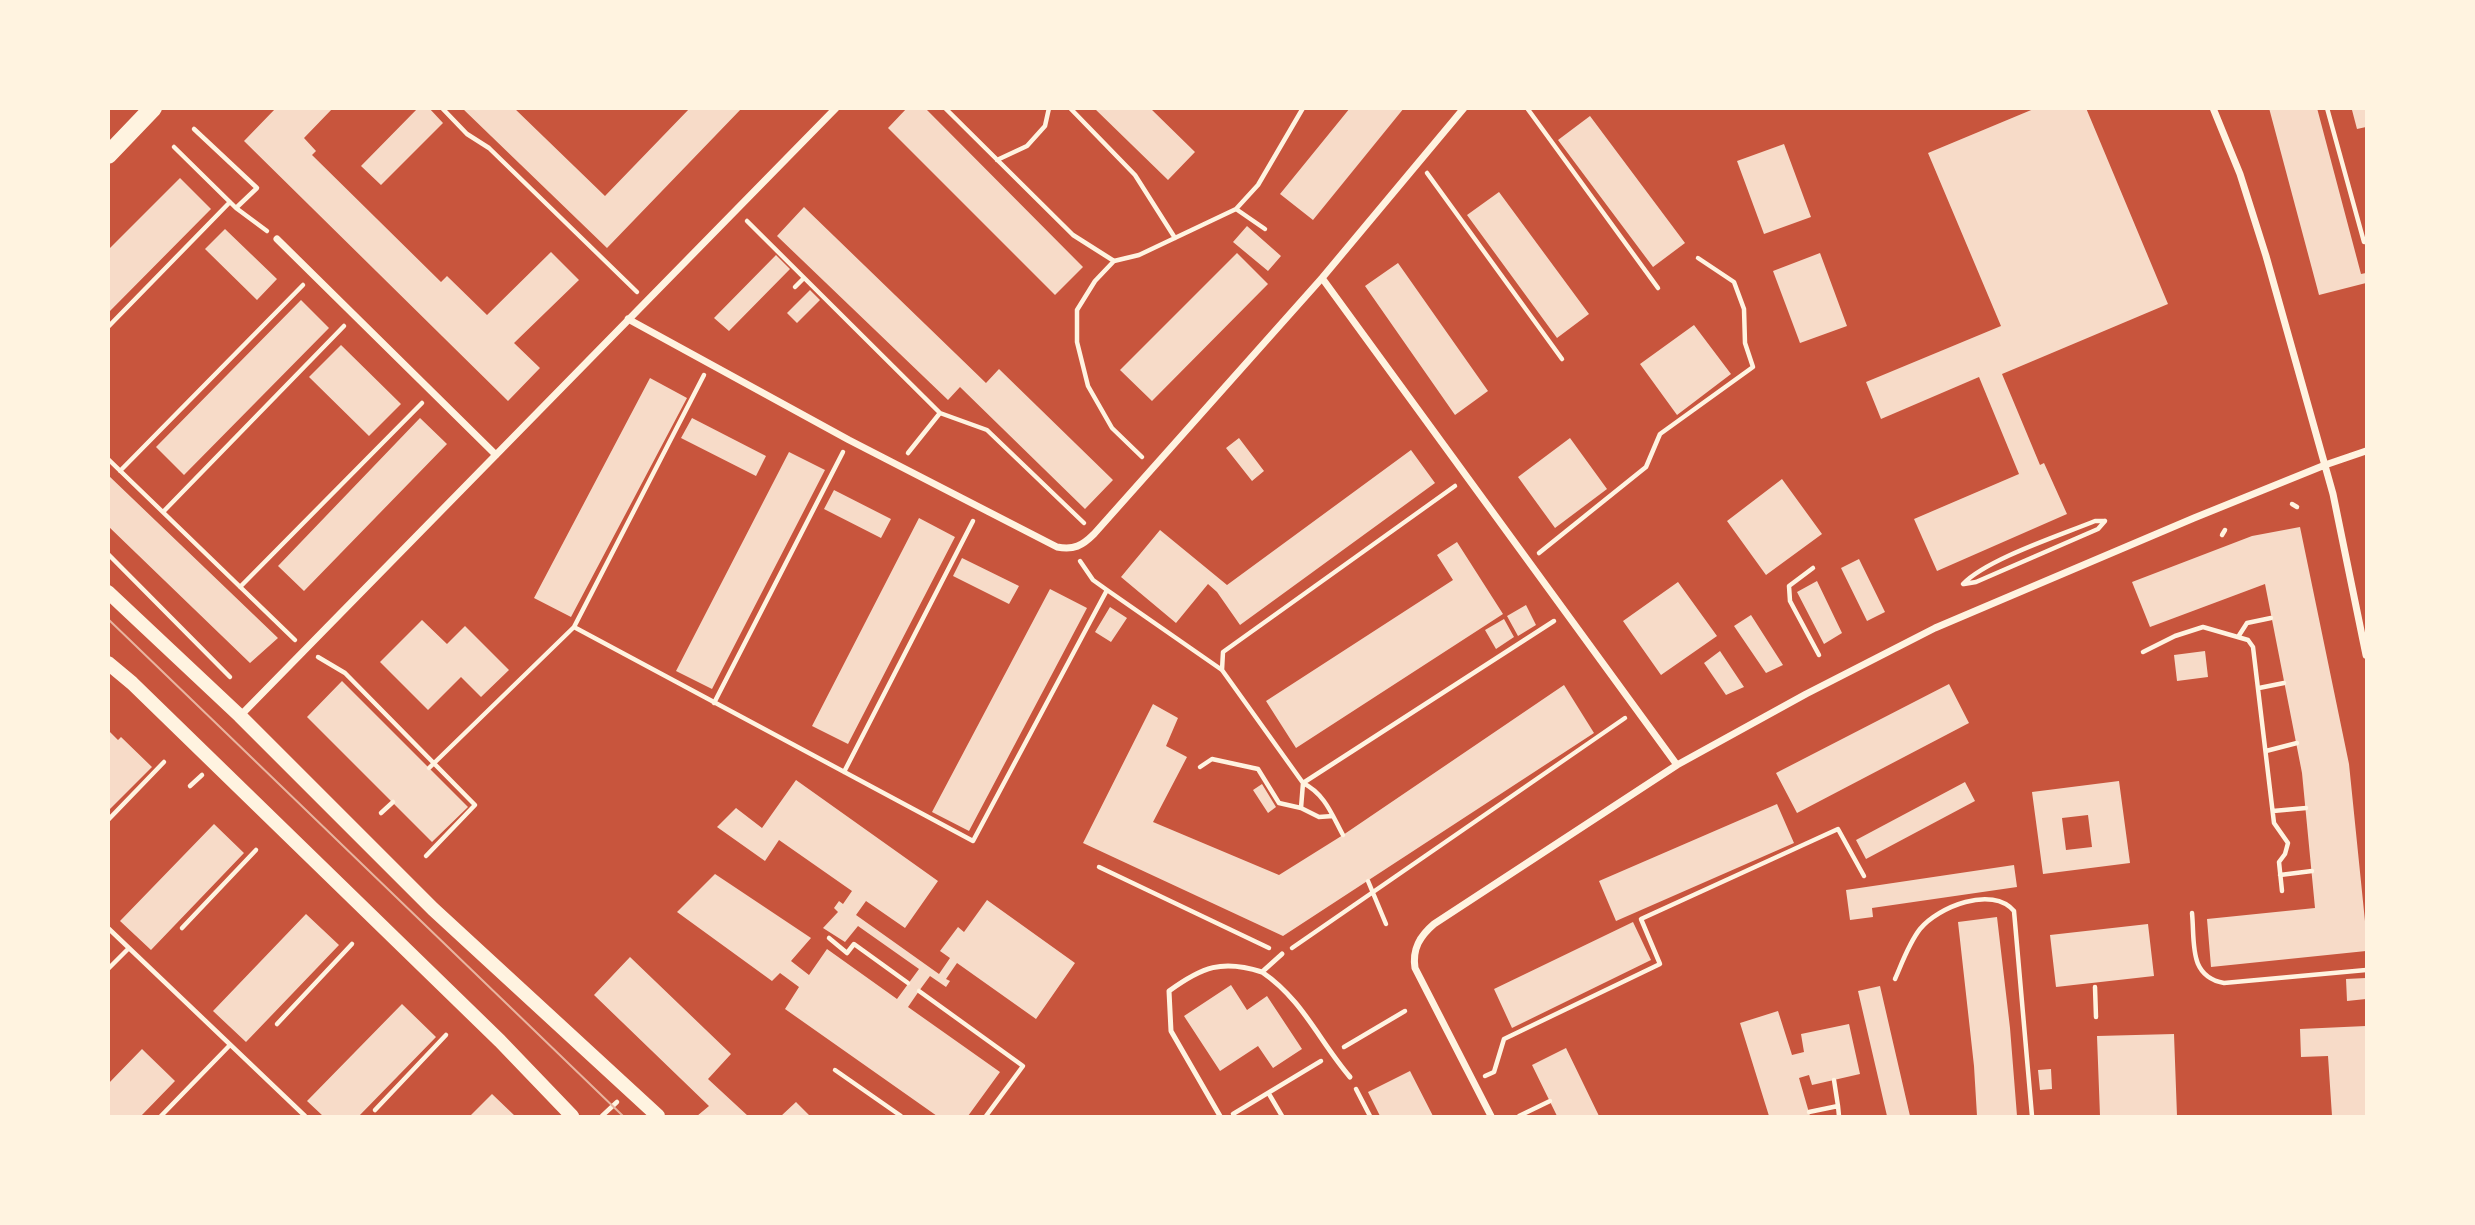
<!DOCTYPE html>
<html>
<head>
<meta charset="utf-8">
<style>
	body { margin:0 }
	#map { position:relative; width:2475px; height:1225px; overflow:hidden; background:#c8553d; font-family:Mulish,sans-serif }
	canvas { display:block }
	.frame { position:absolute; inset:0; border:110px solid #fff3e0; pointer-events:none }
</style>
</head>
<body>
<div id="map">
<canvas width="2475" height="1225"></canvas>
<div class="frame"></div>
</div>
<script>
const g = document.querySelector('canvas').getContext('2d');
g.lineJoin = 'round';
function paint(path, color) {
  g.fillStyle = color;
  g.fill(path, 'evenodd');
}
function strokePath(path, color, width, dash) {
  g.strokeStyle = color;
  g.lineWidth = width;
  g.lineCap = dash ? 'butt' : 'round';
  g.setLineDash(dash || []);
  g.stroke(path);
}
paint(new Path2D(`
	M 276,108 L 333,108 L 304,138 L 316,151 L 312,155 L 441,282 L 447,276 L 487,315 L 551,252 L 579,280 L 514,343 L 540,368 L 508,401 L 244,141 Z
	M 418,108 L 429,108 L 443,123 L 381,185 L 361,166 Z
	M 462,108 L 514,108 L 605,196 L 690,108 L 742,108 L 607,248 Z
	M 907,108 L 925,108 L 1083,267 L 1055,295 L 888,128 Z
	M 1094,108 L 1150,108 L 1195,152 L 1168,180 Z
	M 1350,108 L 1404,108 L 1313,220 L 1280,194 Z
	M 2036,108 L 2086,108 L 2168,304 L 2002,374 L 2040,465 L 2044,463 L 2067,514 L 1937,571 L 1914,519 L 2019,474 L 1979,377 L 1881,419 L 1866,382 L 2001,326 L 1928,153 Z
	M 2269,108 L 2317,108 L 2361,274 L 2366,273 L 2366,283 L 2319,295 Z
	M 2356,108 L 2366,108 L 2366,127 L 2357,129 L 2352,110 Z
	M 1590,116 L 1685,243 L 1653,267 L 1558,140 Z
	M 1784,144 L 1811,217 L 1764,234 L 1737,161 Z
	M 180,178 L 211,209 L 108,313 L 108,250 Z
	M 1499,192 L 1589,314 L 1557,338 L 1467,215 Z
	M 804,207 L 986,383 L 999,369 L 1113,480 L 1085,509 L 960,387 L 948,400 L 777,236 Z
	M 1247,226 L 1281,256 L 1268,271 L 1233,242 Z
	M 225,229 L 277,279 L 257,300 L 205,249 Z
	M 1237,253 L 1268,284 L 1152,401 L 1120,370 Z
	M 1820,253 L 1847,326 L 1800,343 L 1773,271 Z
	M 776,255 L 790,269 L 729,331 L 714,318 Z
	M 1398,263 L 1488,391 L 1455,415 L 1365,286 Z
	M 810,290 L 820,300 L 797,323 L 787,313 Z
	M 301,300 L 329,328 L 184,475 L 156,447 Z
	M 1694,325 L 1731,374 L 1677,415 L 1640,364 Z
	M 341,345 L 401,404 L 369,436 L 309,377 Z
	M 650,378 L 687,398 L 571,617 L 534,598 Z
	M 420,418 L 447,444 L 304,591 L 278,566 Z
	M 692,418 L 766,456 L 756,476 L 681,438 Z
	M 1239,438 L 1264,471 L 1252,481 L 1226,448 Z
	M 1570,438 L 1607,489 L 1555,528 L 1518,477 Z
	M 1411,450 L 1435,483 L 1240,625 L 1217,592 L 1208,584 L 1176,623 L 1121,577 L 1160,530 L 1227,585 Z
	M 789,452 L 825,470 L 712,689 L 676,671 Z
	M 108,475 L 278,638 L 250,663 L 108,526 Z
	M 1782,479 L 1822,534 L 1766,575 L 1727,521 Z
	M 834,490 L 891,519 L 881,538 L 824,509 Z
	M 919,518 L 955,537 L 848,744 L 812,726 Z
	M 2300,527 L 2349,764 L 2366,931 L 2366,951 L 2211,967 L 2207,919 L 2315,908 L 2302,773 L 2265,584 L 2150,627 L 2132,582 L 2252,536 Z
	M 1457,542 L 1503,614 L 1296,748 L 1266,701 L 1453,580 L 1437,555 Z
	M 962,558 L 1019,586 L 1009,604 L 953,576 Z
	M 1859,559 L 1885,612 L 1867,621 L 1841,568 Z
	M 1817,581 L 1842,633 L 1824,644 L 1797,592 Z
	M 1678,582 L 1717,636 L 1661,675 L 1623,621 Z
	M 1050,589 L 1087,608 L 969,831 L 932,812 Z
	M 1526,605 L 1536,625 L 1518,636 L 1507,616 Z
	M 1110,607 L 1127,618 L 1111,642 L 1095,632 Z
	M 1751,615 L 1783,665 L 1766,673 L 1734,626 Z
	M 1504,619 L 1514,637 L 1496,649 L 1485,630 Z
	M 422,620 L 447,644 L 465,626 L 509,670 L 481,697 L 461,677 L 428,710 L 380,662 Z
	M 1720,651 L 1744,687 L 1726,695 L 1704,663 Z
	M 2205,651 L 2208,677 L 2177,681 L 2174,655 Z
	M 342,681 L 468,807 L 432,842 L 307,717 Z
	M 1949,684 L 1969,723 L 1797,813 L 1776,773 Z
	M 1564,685 L 1594,733 L 1283,936 L 1083,843 L 1153,704 L 1178,718 L 1166,746 L 1187,757 L 1153,822 L 1279,875 L 1343,835 Z
	M 108,730 L 118,740 L 121,737 L 152,767 L 108,811 Z
	M 796,780 L 938,881 L 905,928 L 866,901 L 856,915 L 939,974 L 950,958 L 940,951 L 958,927 L 964,932 L 987,900 L 1075,963 L 1036,1019 L 957,963 L 946,979 L 950,981 L 946,987 L 930,976 L 919,991 L 908,1007 L 1000,1072 L 968,1116 L 937,1116 L 785,1009 L 799,987 L 780,973 L 772,981 L 677,912 L 715,874 L 811,938 L 791,961 L 809,975 L 827,949 L 897,999 L 919,969 L 858,926 L 845,942 L 823,928 L 838,912 L 834,908 L 839,901 L 843,904 L 852,891 L 779,840 L 765,861 L 717,827 L 736,808 L 762,828 Z
	M 2119,781 L 2130,863 L 2043,874 L 2032,792 ZM 2088,815 L 2092,847 L 2066,850 L 2062,818 Z
	M 1965,782 L 1975,801 L 1866,859 L 1856,840 Z
	M 1262,784 L 1276,807 L 1268,813 L 1253,790 Z
	M 1777,804 L 1794,843 L 1616,921 L 1599,881 Z
	M 214,824 L 244,853 L 151,950 L 120,921 Z
	M 2014,865 L 2017,887 L 1872,908 L 1873,917 L 1850,920 L 1846,890 Z
	M 306,914 L 339,945 L 246,1042 L 213,1011 Z
	M 1997,917 L 2010,1028 L 2017,1116 L 1977,1116 L 1974,1066 L 1958,922 Z
	M 1633,922 L 1651,960 L 1512,1028 L 1494,989 Z
	M 2148,924 L 2154,976 L 2056,987 L 2050,935 Z
	M 630,957 L 731,1054 L 708,1079 L 748,1116 L 697,1116 L 709,1106 L 594,995 Z
	M 2366,978 L 2366,999 L 2347,1001 L 2346,979 Z
	M 1231,985 L 1247,1010 L 1267,996 L 1302,1049 L 1273,1068 L 1258,1046 L 1220,1071 L 1184,1016 Z
	M 1880,986 L 1910,1116 L 1887,1116 L 1858,991 Z
	M 402,1004 L 436,1037 L 359,1116 L 323,1116 L 307,1101 Z
	M 1778,1011 L 1792,1055 L 1804,1052 L 1801,1034 L 1849,1024 L 1860,1074 L 1812,1085 L 1809,1075 L 1799,1078 L 1810,1116 L 1769,1116 L 1740,1023 Z
	M 2366,1026 L 2366,1116 L 2332,1116 L 2328,1056 L 2301,1057 L 2300,1029 Z
	M 2174,1034 L 2177,1116 L 2100,1116 L 2097,1036 Z
	M 1566,1048 L 1599,1116 L 1557,1116 L 1532,1065 Z
	M 142,1049 L 175,1081 L 141,1116 L 108,1116 L 108,1084 Z
	M 2051,1069 L 2052,1089 L 2040,1090 L 2038,1070 Z
	M 1410,1071 L 1433,1116 L 1380,1116 L 1368,1092 Z
	M 492,1094 L 515,1116 L 470,1116 Z
	M 796,1102 L 810,1116 L 781,1116 Z`), '#f7dbc8');
strokePath(new Path2D(`
	M 442,108 L 467,134 L 489,148 L 637,292
	M 945,108 L 1073,235 L 1114,261
	M 1070,108 L 1135,175 L 1175,238
	M 1527,108 L 1658,288
	M 2327,108 L 2364,242 L 2366,242
	M 194,129 L 257,188 L 236,208
	M 174,147 L 236,208 L 267,231
	M 997,160 L 1027,146 L 1045,126 L 1049,108
	M 1427,173 L 1562,359
	M 1236,209 L 1258,185 L 1303,108
	M 747,221 L 940,413 L 987,430 L 1084,523
	M 795,287 L 804,278
	M 108,327 L 230,202
	M 908,453 L 940,413
	M 1142,457 L 1112,428 L 1088,386 L 1077,342 L 1077,310 L 1095,281 L 1114,261 L 1139,255 L 1236,209 L 1265,229
	M 108,459 L 295,640
	M 120,471 L 303,285
	M 2292,504 L 2297,507
	M 163,512 L 344,326
	M 2222,535 L 2225,530
	M 1539,553 L 1646,467 L 1660,434 L 1753,367 L 1745,343 L 1744,309 L 1734,282 L 1698,258
	M 108,554 L 230,677
	M 1080,561 L 1093,580 L 1107,590 L 1222,670 L 1303,783 L 1554,621
	M 1813,568 L 1789,586 L 1790,601 L 1819,655
	M 1963,584 C 1987,559 2061,535 2095,521 L 2105,521
	M 1964,584 L 1976,582 L 2098,529 L 2105,521
	M 240,587 L 422,403
	M 574,627 L 973,841 L 1107,590
	M 2238,637 L 2247,623 L 2271,618
	M 2143,652 L 2175,636 L 2203,627 L 2248,640 L 2253,647 L 2274,823 L 2288,843 L 2285,854 L 2279,862 L 2282,891
	M 318,657 L 345,673 L 475,805 L 426,856
	M 1222,670 L 1223,652 L 1455,486
	M 2259,688 L 2284,683
	M 714,703 L 843,452
	M 2266,751 L 2297,743
	M 1200,767 L 1212,759 L 1258,769 L 1279,803 L 1301,808 L 1303,783 C 1325,794 1332,815 1343,835
	M 429,768 L 574,627 L 704,375
	M 844,772 L 973,521
	M 190,786 L 202,775
	M 1301,808 L 1319,817 L 1333,816
	M 2273,811 L 2306,808
	M 381,813 L 393,802
	M 108,820 L 164,762
	M 1099,867 L 1269,948
	M 2280,875 L 2312,871
	M 1368,881 L 1386,924
	M 2192,913 C 2195,943 2188,976 2224,983 L 2366,970
	M 108,928 L 305,1116
	M 182,928 L 256,850
	M 829,938 L 847,953 L 854,944 L 908,983
	M 1292,948 L 1625,718
	M 108,969 L 129,948
	M 1895,979 C 1902,963 1909,943 1920,929 C 1938,907 1992,885 2014,911 L 2032,1116
	M 2095,987 L 2096,1017
	M 919,991 L 1023,1066 L 986,1116
	M 277,1024 L 352,944
	M 1344,1047 L 1405,1011
	M 835,1070 L 901,1116
	M 1485,1076 L 1494,1072 L 1504,1039 L 1660,964 L 1641,919 L 1838,829 L 1864,876
	M 1834,1080 L 1838,1106
	M 1356,1089 L 1370,1116
	M 1269,1094 L 1282,1116
	M 375,1110 L 446,1035
	M 1809,1112 L 1838,1106 L 1839,1116
	M 1233,1114 L 1321,1061
	M 161,1116 L 230,1045
	M 602,1116 L 617,1102
	M 1519,1116 L 1550,1101`), '#fff3e0', 4.5);
strokePath(new Path2D(`
	M 1282,954 L 1262,972 C 1303,1000 1319,1041 1350,1077
	M 1220,1116 L 1171,1031 L 1169,991 C 1202,967 1222,959 1262,972`), '#fff3e0', 5);
strokePath(new Path2D(`
	M 2213,108 L 2240,174 L 2266,256 L 2333,494 L 2366,655
	M 277,239 L 496,455
	M 1322,278 L 1677,765
	M 628,319 L 849,440 L 1057,547 C 1074,550 1082,546 1094,534 L 1322,278 L 1464,108
	M 240,716 L 836,108
	M 1491,1116 L 1415,968 C 1412,949 1420,936 1434,924 L 1677,765 L 1806,694 L 1935,628 L 2194,518 L 2325,465 L 2366,451`), '#fff3e0', 7);
strokePath(new Path2D(`
	M 108,592 L 240,716 L 433,909 L 658,1116
	M 108,663 L 132,683 L 500,1041 L 572,1116`), '#fff3e0', 14);
strokePath(new Path2D(`
	M 108,155 L 153,108`), '#fff3e0', 18);
strokePath(new Path2D(`
	M 108,619 L 623,1116`), '#e9b49f', 2);
</script>
</body>
</html>
